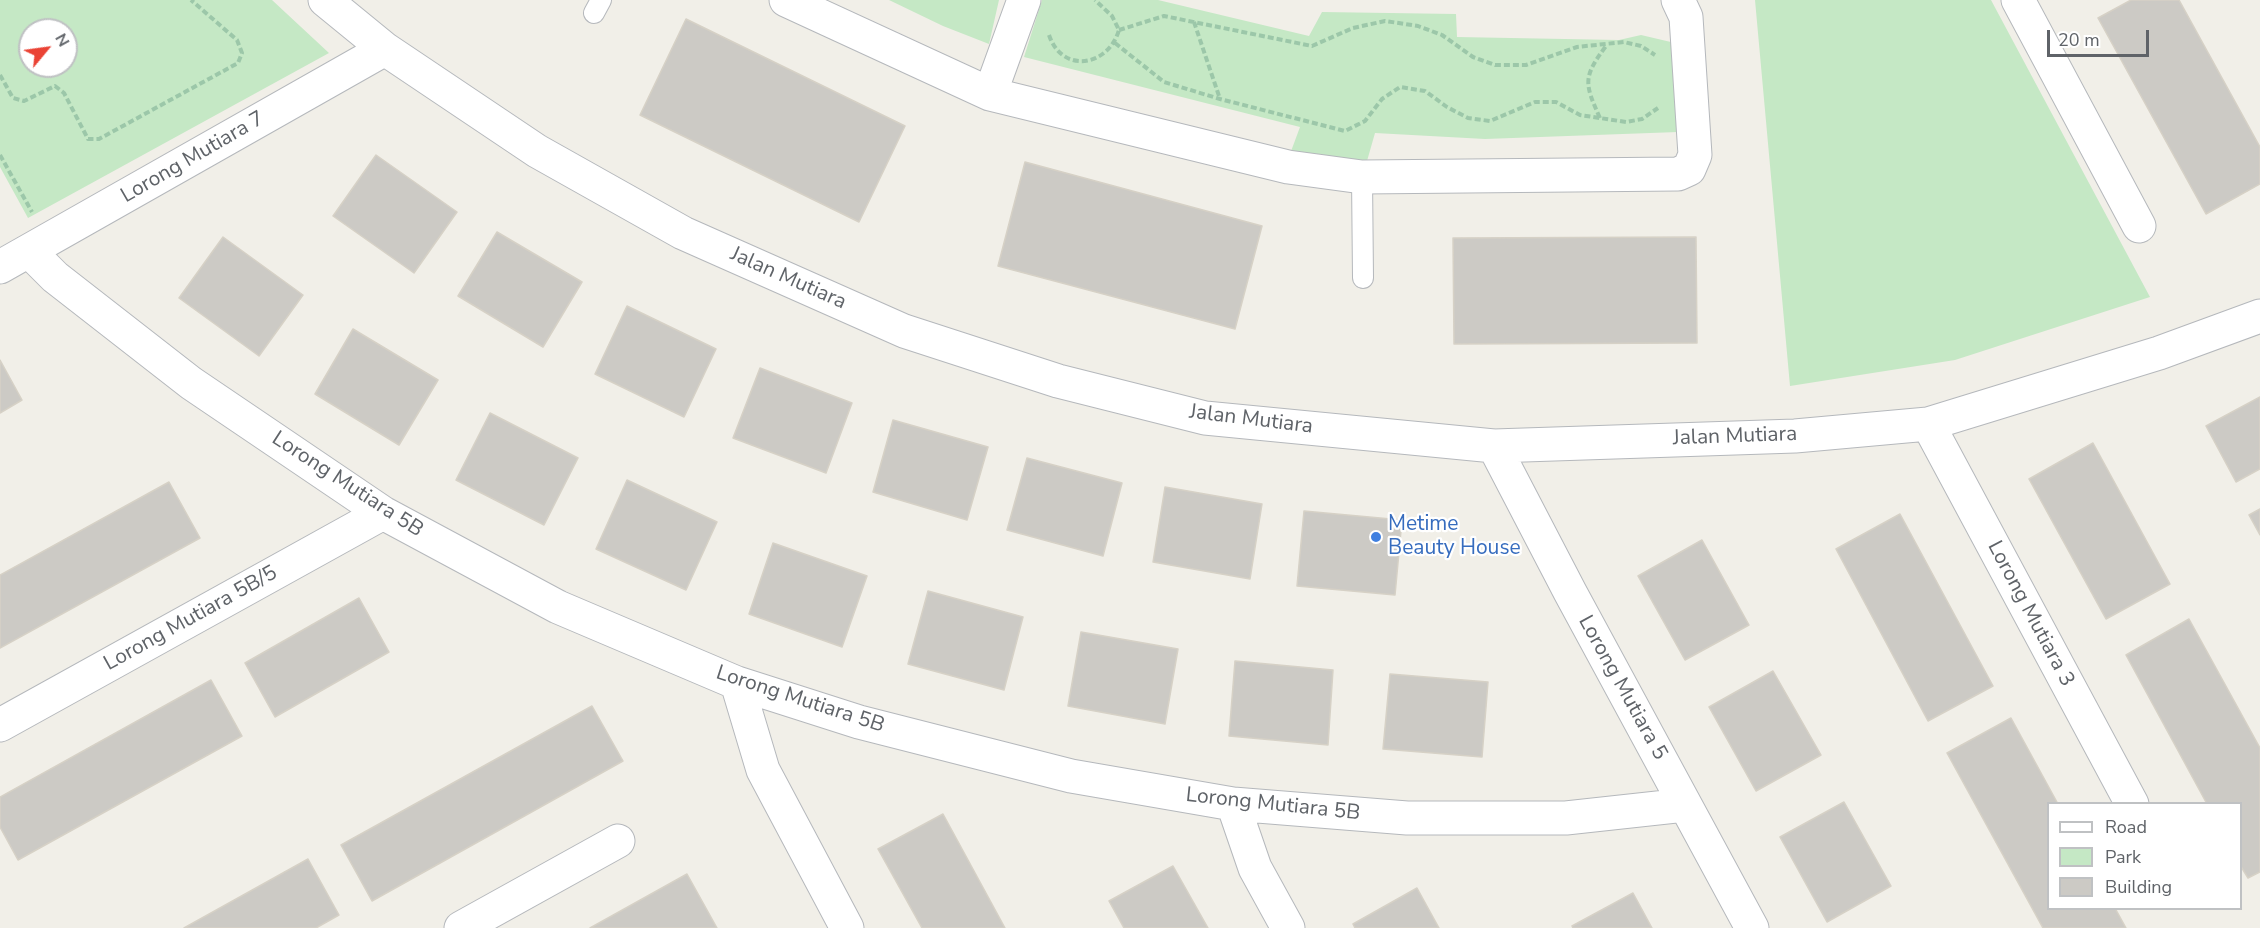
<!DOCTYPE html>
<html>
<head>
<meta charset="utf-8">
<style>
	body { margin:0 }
	#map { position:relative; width:2260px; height:928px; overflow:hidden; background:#f1efe8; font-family:"Nunito Sans",sans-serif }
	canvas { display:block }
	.legend { position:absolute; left:2047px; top:802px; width:195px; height:108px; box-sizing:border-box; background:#fff; border:2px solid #bfc1c3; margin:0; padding:8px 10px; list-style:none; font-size:18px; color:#5f6368 }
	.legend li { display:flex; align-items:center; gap:12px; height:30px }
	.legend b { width:30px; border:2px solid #bfc1c3 }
	.north { position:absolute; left:18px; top:18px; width:60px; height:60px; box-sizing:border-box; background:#fff; border:2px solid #bfc1c3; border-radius:50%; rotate:61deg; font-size:16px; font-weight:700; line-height:24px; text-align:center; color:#5f6368 }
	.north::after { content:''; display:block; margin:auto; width:21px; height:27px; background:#ea4335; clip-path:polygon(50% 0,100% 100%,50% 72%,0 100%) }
	.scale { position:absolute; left:2047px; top:30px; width:102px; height:27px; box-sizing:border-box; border:3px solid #5f6368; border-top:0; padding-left:8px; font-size:18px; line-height:21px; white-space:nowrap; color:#5f6368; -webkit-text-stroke:4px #fff; paint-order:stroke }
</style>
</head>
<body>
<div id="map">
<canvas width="2260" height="928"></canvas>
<ul class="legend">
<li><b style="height:8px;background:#fff"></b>Road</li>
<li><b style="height:16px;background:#c5e8c5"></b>Park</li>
<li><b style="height:16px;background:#cccac5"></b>Building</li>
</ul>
<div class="north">N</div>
<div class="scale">20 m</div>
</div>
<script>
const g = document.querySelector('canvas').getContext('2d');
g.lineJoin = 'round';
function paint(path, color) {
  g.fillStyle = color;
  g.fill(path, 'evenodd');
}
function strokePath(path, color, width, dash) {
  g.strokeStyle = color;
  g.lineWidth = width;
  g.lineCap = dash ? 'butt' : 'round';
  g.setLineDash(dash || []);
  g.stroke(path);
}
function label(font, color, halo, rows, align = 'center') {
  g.font = font + ' "Nunito Sans",sans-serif';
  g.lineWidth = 4.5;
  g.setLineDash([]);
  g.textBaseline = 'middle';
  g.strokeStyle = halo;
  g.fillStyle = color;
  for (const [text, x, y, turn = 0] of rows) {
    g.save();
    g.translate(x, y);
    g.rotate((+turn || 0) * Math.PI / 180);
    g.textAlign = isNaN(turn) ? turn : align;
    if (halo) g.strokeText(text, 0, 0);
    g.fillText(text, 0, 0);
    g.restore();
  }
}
paint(new Path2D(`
	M 0,0 L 272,0 L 329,53 L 28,218 L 0,167 ZM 30,30 L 66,30 L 66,66 L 30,66 Z
	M 889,0 L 999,0 L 989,44 L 943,26 Z
	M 1042,0 L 1158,0 L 1309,36 L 1322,12 L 1456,14 L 1457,37 L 1619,40 L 1641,35 L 1675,43 L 1678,132 L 1485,139 L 1375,133 L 1367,161 L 1290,154 L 1300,127 L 1024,57 Z
	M 1755,0 L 1991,0 L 2150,297 L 1955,360 L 1790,386 Z`), '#c5e8c5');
const building = new Path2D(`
	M 2131,0 L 2179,0 L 2260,147 L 2260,184 L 2206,214 L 2098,18 Z
	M 686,19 L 905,126 L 859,222 L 640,115 Z
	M 376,155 L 457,212 L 414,273 L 333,216 Z
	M 1025,162 L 1262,226 L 1235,329 L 998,266 Z
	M 497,232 L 582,282 L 543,347 L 458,296 Z
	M 223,237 L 303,295 L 259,356 L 179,298 Z
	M 1696,237 L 1697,343 L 1454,344 L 1453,238 Z
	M 627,306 L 716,349 L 684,417 L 595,374 Z
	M 353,329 L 438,380 L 399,445 L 315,394 Z
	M 0,360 L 22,400 L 0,413 Z
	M 760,368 L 852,403 L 826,473 L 733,438 Z
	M 2260,397 L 2260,469 L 2236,482 L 2206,426 Z
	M 490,413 L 578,458 L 544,525 L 456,480 Z
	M 893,420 L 988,447 L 967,520 L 873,492 Z
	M 2093,443 L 2170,584 L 2106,619 L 2029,479 Z
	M 1027,458 L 1122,483 L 1103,556 L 1007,530 Z
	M 627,480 L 717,522 L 686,590 L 596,549 Z
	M 169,482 L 200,538 L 0,648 L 0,575 Z
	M 1165,487 L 1262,504 L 1250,579 L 1153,562 Z
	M 2260,509 L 2260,535 L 2249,515 Z
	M 1304,511 L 1402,520 L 1395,595 L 1297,586 Z
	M 1900,514 L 1993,686 L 1928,721 L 1836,549 Z
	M 1702,540 L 1749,625 L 1685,660 L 1638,576 Z
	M 773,543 L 867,576 L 842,647 L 749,614 Z
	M 928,591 L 1023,617 L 1004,690 L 908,664 Z
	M 359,598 L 389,652 L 275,717 L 245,663 Z
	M 2189,619 L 2260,748 L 2260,872 L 2248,878 L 2240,865 L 2240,804 L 2207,804 L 2126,655 Z
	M 1081,632 L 1178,649 L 1165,724 L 1068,706 Z
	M 1235,661 L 1333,670 L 1328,745 L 1229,736 Z
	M 1773,671 L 1821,755 L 1756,791 L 1709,707 Z
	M 1390,674 L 1488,682 L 1482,757 L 1383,749 Z
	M 211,680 L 242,736 L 18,860 L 0,827 L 0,797 Z
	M 592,706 L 623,761 L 372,901 L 341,845 Z
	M 2011,718 L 2058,804 L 2048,804 L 2048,908 L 2115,908 L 2126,928 L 2043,928 L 1947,753 Z
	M 1844,802 L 1891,886 L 1827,922 L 1780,837 Z
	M 943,814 L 1005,928 L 922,928 L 878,849 Z
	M 308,859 L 339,915 L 316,928 L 184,928 Z
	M 1173,866 L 1208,928 L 1124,928 L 1109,901 Z
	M 687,874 L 717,928 L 590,928 Z
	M 1417,888 L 1439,928 L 1355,928 L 1353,924 Z
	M 1633,893 L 1652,928 L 1573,928 L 1572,926 Z`);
paint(building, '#cccac5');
strokePath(building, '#d6d1c6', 1.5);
const lane = new Path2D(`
	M 594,13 L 601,0
	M 1362,177 L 1363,278`);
const street = new Path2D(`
	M 325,0 L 385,49 L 537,151 L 683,233 L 904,331 L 1058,381 L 1205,418 L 1494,446 L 1795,436 L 1928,424 L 2159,353 L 2260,316
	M 786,0 L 990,94 L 1288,167 L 1362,177 L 1678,174 L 1689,169 L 1695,155 L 1686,17 L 1678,0
	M 2018,0 L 2139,226
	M 990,94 L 1024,0
	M 29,251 L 55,277 L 191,383 L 383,513 L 558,607 L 737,683 L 859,722 L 1071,776 L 1233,804 L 1407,818 L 1566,818 L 1685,805
	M 0,267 L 385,49
	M 1928,424 L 2132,804
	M 1494,446 L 1570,592 L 1752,928
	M 737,683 L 763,770 L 847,928
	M 0,725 L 383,513
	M 1233,804 L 1255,868 L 1288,928
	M 461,928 L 618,841`);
strokePath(lane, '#b5b8bc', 22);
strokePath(street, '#b5b8bc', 35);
strokePath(new Path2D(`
	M 1194,22 L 1220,99
	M 1119,30 L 1164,16 L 1312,46 L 1353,28 L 1385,21 L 1418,26 L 1442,35 L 1473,57 L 1495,65 L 1526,65 L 1577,47 L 1624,42 L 1641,46 L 1655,55
	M 1049,35 C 1062,74 1108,67 1119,30 L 1112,16 L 1095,0
	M 1115,43 L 1164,82 L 1220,99 L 1345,131 L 1365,121 L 1382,99 L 1400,87 L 1425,91 L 1447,107 L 1468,118 L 1490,121 L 1535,102 L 1556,102 L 1580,115 L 1626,122 L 1642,119 L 1658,108
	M 0,75 L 13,98 L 24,101 L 55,86 L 64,93 L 88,139 L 99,139 L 238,63 L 242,53 L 237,40 L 191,0
	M 1600,118 C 1584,83 1583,77 1606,46
	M 0,155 L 32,212`), '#9cc7a9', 4, [6, 3]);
strokePath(lane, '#fff', 20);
strokePath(street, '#fff', 33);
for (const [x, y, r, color] of [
	[1376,537,6,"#3f7fe0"]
]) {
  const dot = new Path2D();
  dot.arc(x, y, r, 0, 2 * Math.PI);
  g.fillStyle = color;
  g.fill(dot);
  strokePath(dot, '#fff', 2);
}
label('21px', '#5f6368', '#fff', [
	["Lorong Mutiara 7",193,158,-30],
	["Jalan Mutiara",788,279,24],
	["Jalan Mutiara",1251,420,7],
	["Jalan Mutiara",1735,437,-2],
	["Lorong Mutiara 5B",347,485,33],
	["Lorong Mutiara 3",2030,614,62],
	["Lorong Mutiara 5B/5",191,619,-29],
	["Lorong Mutiara 5",1622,688,61],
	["Lorong Mutiara 5B",800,700,18],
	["Lorong Mutiara 5B",1273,805,6]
]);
label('21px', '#366cbe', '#fff', [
	["Metime",1388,525],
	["Beauty House",1388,549]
], 'left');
</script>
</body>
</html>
